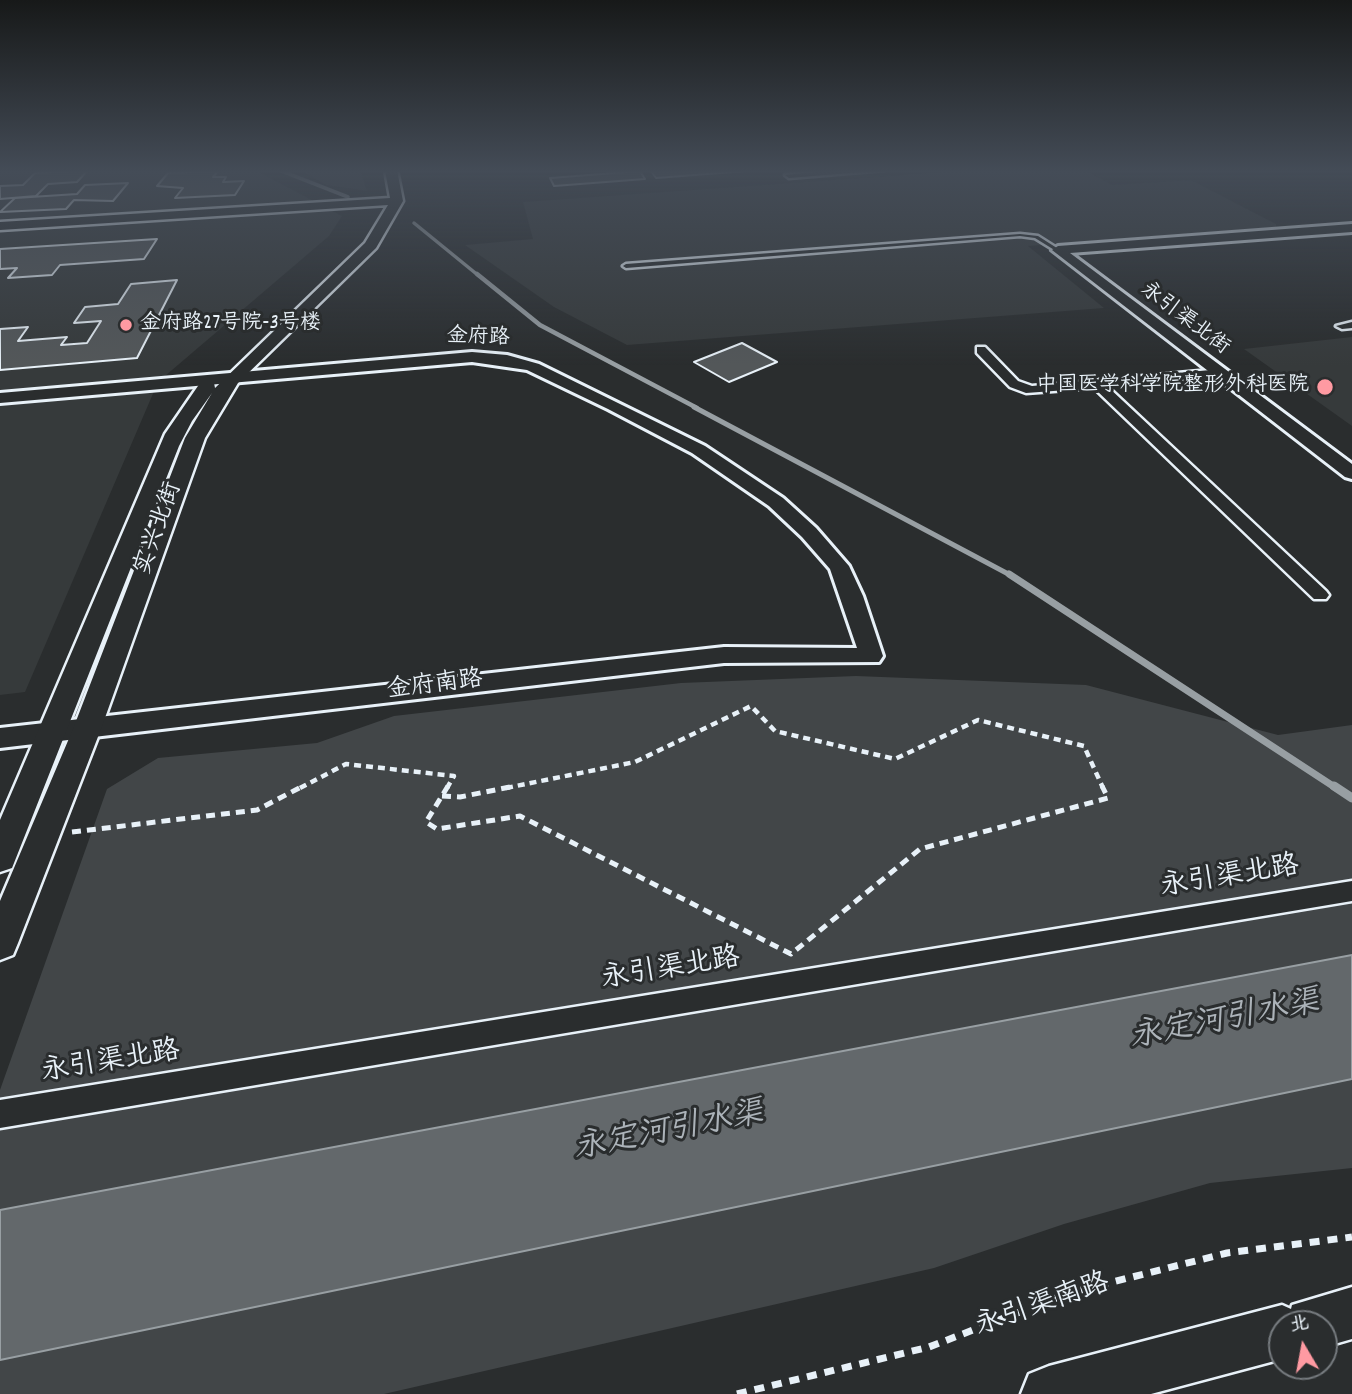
<!DOCTYPE html>
<html>
<head>
<meta charset="utf-8">
<style>
	body { margin:0 }
	#map { position:relative; width:1352px; height:1394px; overflow:hidden; background:#2a2d2e; font-family:Dekko,"LXGW WenKai TC",sans-serif }
	canvas { display:block }
	.north { position:absolute; left:1268px; top:1310px; width:70px; height:70px; box-sizing:border-box; background:#2a2d2e; border:2px solid #767b7f; border-radius:50%; rotate:350deg; font-size:19px; font-weight:700; line-height:28px; text-align:center; color:#e8f1f8 }
	.north::after { content:''; display:block; margin:auto; width:24px; height:32px; background:#ff9aa2; clip-path:polygon(50% 0,100% 100%,50% 72%,0 100%) }
</style>
</head>
<body>
<div id="map">
<canvas width="1352" height="1394"></canvas>
<div class="north">北</div>
</div>
<script>
const g = document.querySelector('canvas').getContext('2d');
g.lineJoin = 'round';
function paint(path, color) {
  g.fillStyle = color;
  g.fill(path, 'evenodd');
}
function strokePath(path, color, width, dash) {
  g.strokeStyle = color;
  g.lineWidth = width;
  g.lineCap = dash ? 'butt' : 'round';
  g.setLineDash(dash || []);
  g.stroke(path);
}
function label(font, color, halo, rows, align = 'center') {
  g.font = font + ' Dekko,"LXGW WenKai TC",sans-serif';
  g.lineWidth = 6;
  g.setLineDash([]);
  g.textBaseline = 'middle';
  g.strokeStyle = halo;
  g.fillStyle = color;
  for (const [text, x, y, turn = 0] of rows) {
    g.save();
    g.translate(x, y);
    g.rotate((+turn || 0) * Math.PI / 180);
    g.textAlign = isNaN(turn) ? turn : align;
    if (halo) g.strokeText(text, 0, 0);
    g.fillText(text, 0, 0);
    g.restore();
  }
}
paint(new Path2D(`
	M 0,170 L 255,170 L 342,216 L 329,236 L 158,382 L 25,692 L 0,695 Z
	M 300,170 L 360,170 L 367,191 L 326,185 Z
	M 974,170 L 1085,170 L 1112,185 L 1191,180 L 1276,224 L 1276,227 L 1028,246 L 1104,308 L 627,345 L 554,307 L 465,245 L 533,239 L 523,202 Z
	M 1352,337 L 1352,426 L 1244,349 Z`), '#363a3b');
paint(new Path2D(`
	M 856,676 L 1086,685 L 1278,735 L 1352,725 L 1352,1168 L 1210,1183 L 1064,1224 L 934,1268 L 384,1394 L 0,1394 L 0,1090 L 107,789 L 158,758 L 317,743 L 394,716 L 681,683 Z`), '#424648');
const water = new Path2D(`
	M 1352,955 L 1352,1079 L 0,1360 L 0,1210 Z`);
paint(water, '#63686b');
strokePath(water, '#989fa3', 2);
strokePath(new Path2D(`
	M 279,170 L 348,197
	M 414,223 L 479,276`), '#989fa3', 3.5);
strokePath(new Path2D(`
	M 477,274 L 540,325 L 697,408`), '#989fa3', 4.5);
strokePath(new Path2D(`
	M 694,407 L 1012,576`), '#989fa3', 5);
strokePath(new Path2D(`
	M 1009,574 L 1336,788`), '#989fa3', 7);
strokePath(new Path2D(`
	M 1334,786 L 1352,798`), '#989fa3', 9);
const building = new Path2D(`
	M 88,170 L 77,182 L 48,184 L 36,196 L 0,199 L 0,186 L 23,185 L 35,173 Z
	M 665,170 L 759,170 L 656,178 L 651,171 Z
	M 218,171 L 213,177 L 226,177 L 223,182 L 244,181 L 235,195 L 175,198 L 183,188 L 157,186 L 168,173 Z
	M 640,171 L 645,179 L 554,186 L 550,178 Z
	M 128,183 L 113,201 L 74,200 L 66,209 L 0,212 L 15,198 L 77,194 L 85,185 Z
	M 157,239 L 144,259 L 60,265 L 52,275 L 8,278 L 17,268 L 0,269 L 0,249 Z
	M 177,280 L 137,358 L 0,370 L 0,329 L 28,327 L 18,341 L 67,337 L 61,345 L 87,343 L 101,321 L 74,323 L 85,307 L 118,304 L 131,284 Z
	M 742,343 L 777,362 L 729,382 L 694,362 Z`);
paint(building, '#535759');
strokePath(building, '#e8f1f8', 2);
const service = new Path2D(`
	M 1020,234 L 1038,236 L 1060,250 L 1056,251 L 1035,238 L 1020,236 L 626,268 L 623,266 L 626,264 Z`);
const minor = new Path2D(`
	M 834,170 L 885,170 L 789,178 L 785,175 Z
	M 1352,322 L 1352,328 L 1342,329 L 1336,326 Z
	M 977,347 L 985,347 L 1018,381 L 1032,386 L 1222,369 L 1222,375 L 1218,376 L 1107,386 L 1326,591 L 1329,595 L 1326,599 L 1314,599 L 1094,388 L 1026,393 L 1010,387 L 977,353 Z
	M 1352,881 L 1352,901 L 0,1128 L 0,1100 Z`);
const tertiary = new Path2D(`
	M 1352,224 L 1352,232 L 1070,253 L 1352,464 L 1352,479 L 1345,477 L 1052,250 L 1058,246 Z
	M 472,352 L 507,355 L 539,364 L 705,446 L 783,498 L 816,528 L 849,566 L 863,596 L 883,656 L 879,662 L 724,663 L 0,748 L 0,728 L 724,647 L 857,648 L 830,569 L 802,537 L 769,506 L 692,453 L 608,409 L 527,370 L 472,362 L 0,403 L 0,393 Z`);
const secondary = new Path2D(`
	M 385,170 L 397,170 L 403,201 L 376,248 L 238,383 L 205,438 L 101,729 L 18,943 L 13,955 L 0,960 L 0,901 L 73,729 L 185,438 L 212,393 L 192,421 L 179,446 L 16,858 L 12,868 L 0,872 L 0,820 L 165,434 L 200,383 L 214,383 L 215,388 L 365,243 L 388,205 L 0,230 L 0,222 L 390,198 Z`);
const primary = new Path2D(`
	M 1352,1287 L 1352,1339 L 1324,1347 L 1324,1324 L 1282,1324 L 1282,1359 L 1151,1394 L 1021,1394 L 1029,1374 L 1049,1366 L 1282,1305 L 1291,1309 L 1292,1305 Z`);
strokePath(service, '#e8f1f8', 5);
strokePath(minor, '#e8f1f8', 5);
strokePath(tertiary, '#e8f1f8', 6);
strokePath(secondary, '#e8f1f8', 5);
strokePath(primary, '#e8f1f8', 5);
strokePath(new Path2D(`
	M 300,788 L 346,764 L 454,776 L 447,788
	M 506,788 L 635,762 L 751,706 L 775,731 L 895,759 L 978,720 L 1084,746 L 1103,788`), '#e8f1f8', 4.5, [7, 5]);
strokePath(new Path2D(`
	M 448,786 L 426,822 L 437,829 L 520,816 L 791,954 L 920,849 L 1108,798 L 1102,786
	M 442,796 L 460,797 L 515,786
	M 72,832 L 257,810 L 303,786`), '#e8f1f8', 5, [9, 6]);
strokePath(new Path2D(`
	M 737,1394 L 929,1347 L 1069,1293 L 1227,1253 L 1352,1237`), '#e8f1f8', 7, [10, 8]);
paint(service, '#2a2d2e');
paint(minor, '#2a2d2e');
paint(tertiary, '#2a2d2e');
paint(secondary, '#2a2d2e');
paint(primary, '#2a2d2e');
const sky = g.createLinearGradient(0, 0, 0, 365);
sky.addColorStop(0, '#171919');
sky.addColorStop(0.47, '#444c57');
sky.addColorStop(1, '#444c5700');
g.fillStyle = sky;
g.fillRect(0, 0, 1352, 365);
for (const [x, y, r, color] of [
	[126,325,7,"#ff9aa2"],
	[1325,387,9,"#ff9aa2"]
]) {
  const dot = new Path2D();
  dot.arc(x, y, r, 0, 2 * Math.PI);
  g.fillStyle = color;
  g.fill(dot);
  strokePath(dot, '#2a2d2e', 2.5);
}
label('21px', '#e8f1f8', '#2a2d2e', [
	["永引渠北街",1184,320,37],
	["金府路",478,339,2]
]);
label('21px', '#e8f1f8', '#2a2d2e', [
	["金府路27号院-3号楼",140,325],
	["中国医学科学院整形外科医院",1309,387,"right"]
], 'left');
label('24px', '#e8f1f8', '#2a2d2e', [
	["实兴北街",160,529,-70],
	["金府南路",435,687,-7]
]);
label('28px', '#e8f1f8', '#2a2d2e', [
	["永引渠北路",1230,879,-9],
	["永引渠北路",671,971,-9],
	["永引渠北路",111,1064,-9],
	["永引渠南路",1043,1307,-19]
]);
label('italic 32px', '#acb3b9', '#2a2d2e', [
	["永定河引水渠",1225,1023,-11],
	["永定河引水渠",669,1134,-11]
]);
</script>
</body>
</html>
